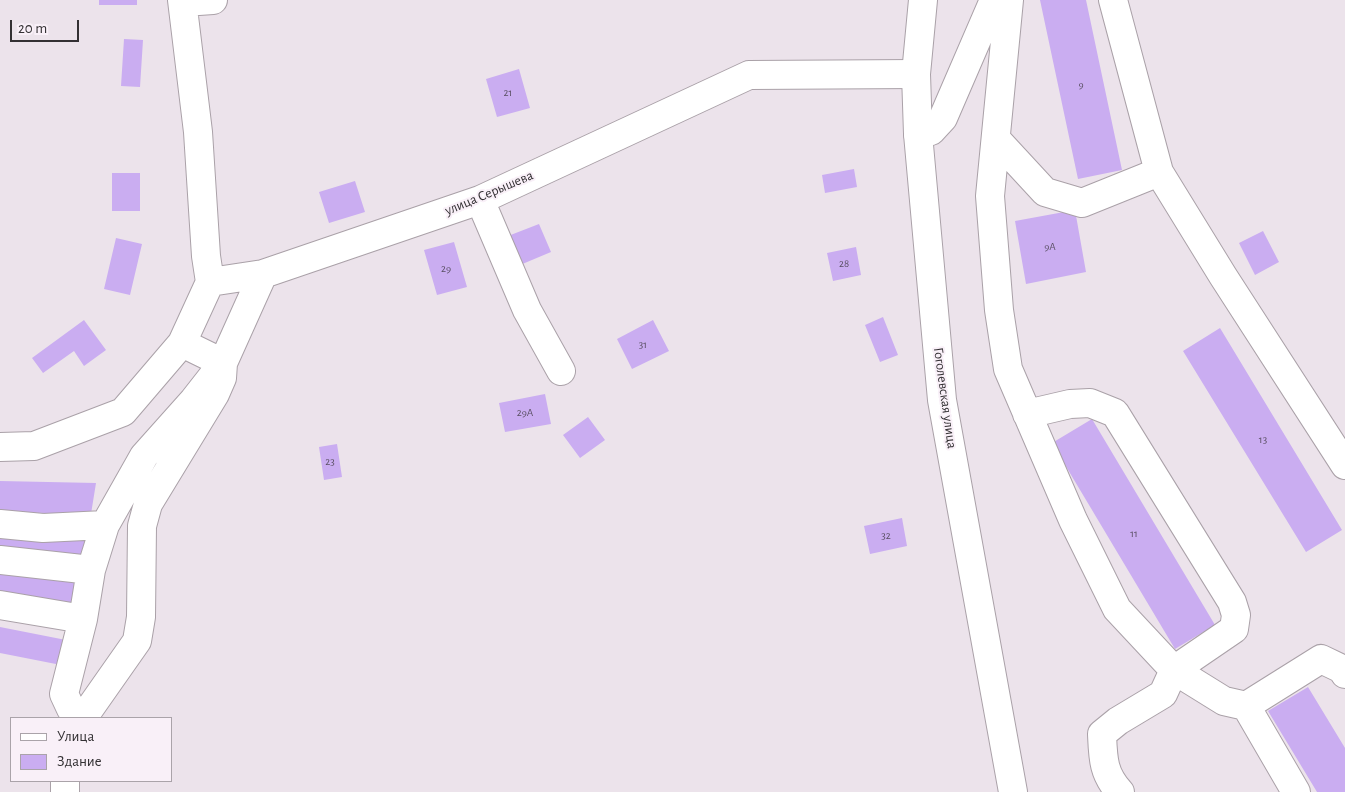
<!DOCTYPE html>
<html>
<head>
<meta charset="utf-8">
<style>
	body { margin:0 }
	#map { position:relative; width:1345px; height:792px; overflow:hidden; background:#ece3eb; font-family:"Alegreya Sans",sans-serif }
	canvas { display:block }
	.legend { position:absolute; left:10px; top:717px; width:162px; height:65px; box-sizing:border-box; background:#f9f0f8; border:1px solid #aaa3a9; margin:0; padding:6px 9px; list-style:none; font-size:15px; color:#333033 }
	.legend li { display:flex; align-items:center; gap:10px; height:25px }
	.legend b { width:25px; border:1px solid #aaa3a9 }
	.scale { position:absolute; left:10px; top:20px; width:69px; height:22px; box-sizing:border-box; border:2px solid #333033; border-top:0; padding-left:6px; font-size:15px; line-height:18px; white-space:nowrap; color:#333033; -webkit-text-stroke:4px #f9f0f8; paint-order:stroke }
</style>
</head>
<body>
<div id="map">
<canvas width="1345" height="792"></canvas>
<ul class="legend">
<li><b style="height:6px;background:#fff"></b>Улица</li>
<li><b style="height:14px;background:#caadf1"></b>Здание</li>
</ul>
<div class="scale">20 m</div>
</div>
<script>
const g = document.querySelector('canvas').getContext('2d');
g.lineJoin = 'round';
function paint(path, color) {
  g.fillStyle = color;
  g.fill(path, 'evenodd');
}
function strokePath(path, color, width, dash) {
  g.strokeStyle = color;
  g.lineWidth = width;
  g.lineCap = dash ? 'butt' : 'round';
  g.setLineDash(dash || []);
  g.stroke(path);
}
function label(font, color, halo, rows, align = 'center') {
  g.font = font + ' "Alegreya Sans",sans-serif';
  g.lineWidth = 4;
  g.setLineDash([]);
  g.textBaseline = 'middle';
  g.strokeStyle = halo;
  g.fillStyle = color;
  for (const [text, x, y, turn = 0] of rows) {
    g.save();
    g.translate(x, y);
    g.rotate((+turn || 0) * Math.PI / 180);
    g.textAlign = isNaN(turn) ? turn : align;
    if (halo) g.strokeText(text, 0, 0);
    g.fillText(text, 0, 0);
    g.restore();
  }
}
paint(new Path2D(`
	M 99,0 L 137,0 L 137,5 L 99,5 Z
	M 1040,0 L 1086,0 L 1122,170 L 1078,179 Z
	M 124,39 L 143,40 L 140,87 L 121,86 Z
	M 519,69 L 530,108 L 497,117 L 486,79 Z
	M 854,169 L 857,187 L 825,193 L 822,175 Z
	M 112,173 L 140,173 L 140,211 L 112,211 Z
	M 355,181 L 365,212 L 329,223 L 319,192 Z
	M 1075,210 L 1086,272 L 1026,284 L 1015,221 Z
	M 539,224 L 551,252 L 520,265 L 508,236 Z
	M 1263,231 L 1279,262 L 1255,275 L 1239,243 Z
	M 116,238 L 142,244 L 130,295 L 104,289 Z
	M 454,242 L 467,287 L 437,295 L 424,250 Z
	M 856,247 L 861,275 L 833,281 L 827,253 Z
	M 883,317 L 898,355 L 880,362 L 865,325 Z
	M 84,320 L 106,350 L 84,366 L 74,351 L 43,373 L 32,358 Z
	M 653,320 L 669,351 L 632,369 L 617,339 Z
	M 1220,328 L 1342,530 L 1306,552 L 1183,351 Z
	M 545,394 L 551,424 L 505,432 L 499,403 Z
	M 588,417 L 605,440 L 580,458 L 563,435 Z
	M 1092,419 L 1215,625 L 1175,649 L 1052,443 Z
	M 337,444 L 342,477 L 324,480 L 319,447 Z
	M 0,481 L 96,483 L 91,514 L 0,512 Z
	M 902,518 L 907,546 L 870,554 L 864,526 Z
	M 0,533 L 86,538 L 79,561 L 0,553 Z
	M 0,566 L 85,578 L 81,604 L 0,592 Z
	M 0,627 L 66,640 L 61,665 L 0,653 Z
	M 1308,687 L 1345,748 L 1345,792 L 1317,792 L 1268,711 Z`), '#caadf1');
const minor = new Path2D(`
	M 182,0 L 198,132 L 206,256 L 210,282
	M 1009,0 L 990,196 L 999,310 L 1008,369 L 1073,520 L 1117,609 L 1174,670 L 1224,701 L 1246,706 L 1296,792
	M 1113,0 L 1159,172 L 1223,276 L 1345,465
	M 184,2 L 213,0
	M 918,134 L 931,131 L 943,118 L 994,0
	M 996,139 L 1045,192 L 1082,203 L 1159,172
	M 480,200 L 527,310 L 561,371
	M 1027,414 L 1070,404 L 1090,403 L 1115,413 L 1232,602 L 1236,615 L 1234,629 L 1174,670 L 1163,694 L 1118,721 L 1102,734 C 1103,758 1103,774 1120,792
	M 0,447 L 34,446 L 123,412 L 182,343 L 210,282 L 263,274 L 480,200 L 749,75 L 916,74
	M 0,524 L 43,528 L 105,525 L 144,456 L 194,400 L 223,363 L 182,343
	M 0,560 L 91,570
	M 0,605 L 83,619
	M 1246,706 L 1321,659 L 1342,669 L 1345,674
	M 83,718 L 137,641 L 141,617 L 142,526 L 148,504 L 215,394 L 222,378 L 223,363 L 263,274
	M 83,718 L 71,709 L 64,694 L 83,619 L 91,570 L 105,525
	M 65,781 L 65,792`);
const major = new Path2D(`
	M 923,0 L 916,74 L 918,134 L 942,400 L 1013,792`);
strokePath(minor, '#aaa1a8', 30);
strokePath(major, '#aaa1a8', 30);
strokePath(minor, '#fff', 28);
strokePath(major, '#fff', 28);
label('11px', '#594f62', null, [
	["9",1081,85],
	["21",508,93],
	["9А",1050,247],
	["28",844,264],
	["29",446,269],
	["31",643,345],
	["29А",525,413],
	["13",1263,440],
	["23",330,462],
	["11",1134,534],
	["32",886,536]
]);
label('14px', '#333033', '#f9f0f8', [
	["улица Серышева",489,193,-23],
	["Гоголевская улица",945,398,82]
]);
</script>
</body>
</html>
